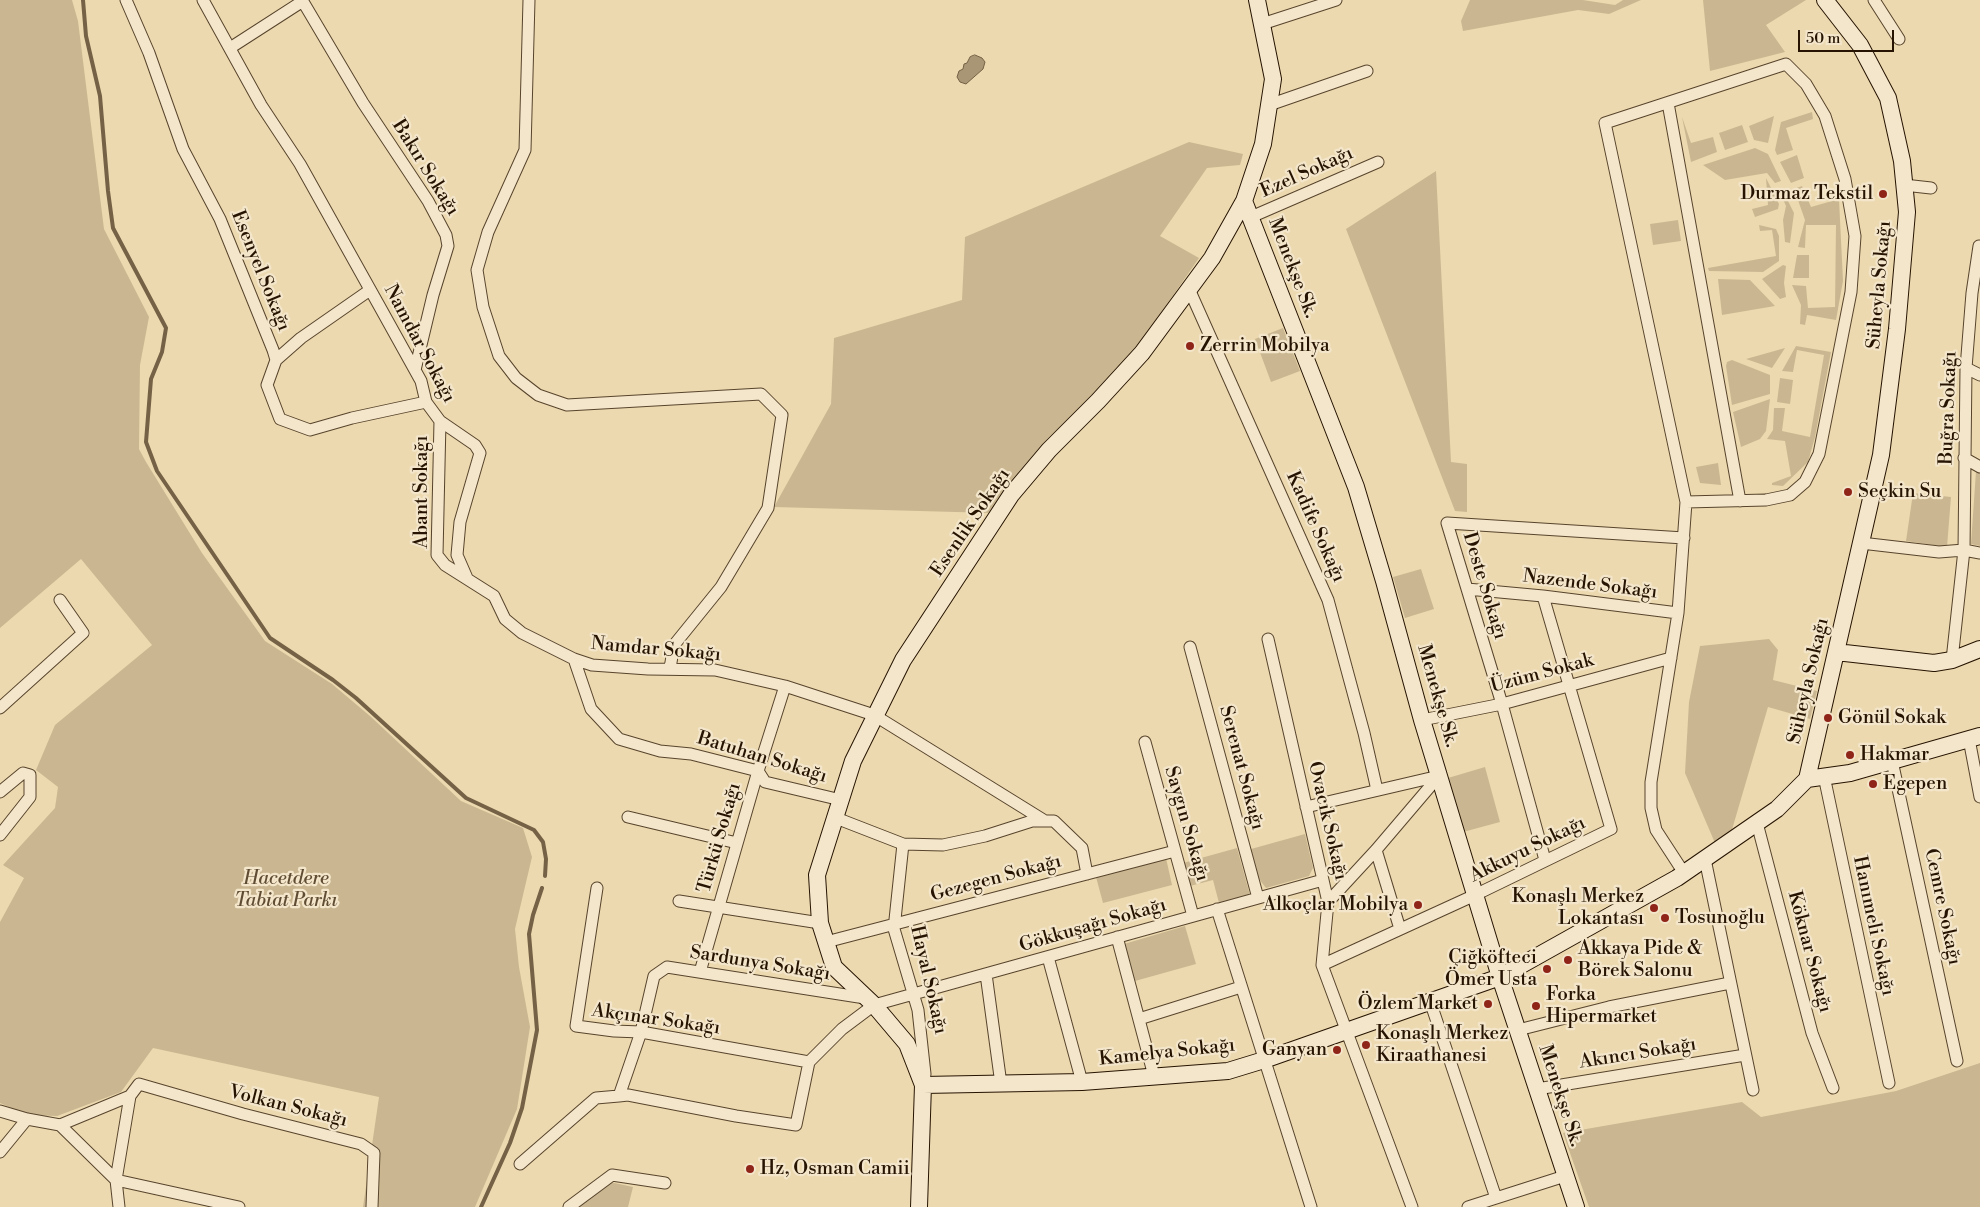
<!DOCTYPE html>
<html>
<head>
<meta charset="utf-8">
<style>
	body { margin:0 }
	#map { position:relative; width:1980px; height:1207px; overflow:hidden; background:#ecd9af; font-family:"Libre Bodoni",serif }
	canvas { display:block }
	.scale { position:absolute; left:1798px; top:30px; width:96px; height:22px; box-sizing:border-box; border:2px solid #261301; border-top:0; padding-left:6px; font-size:15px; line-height:18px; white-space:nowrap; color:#261301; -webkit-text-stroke:4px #f3e6cb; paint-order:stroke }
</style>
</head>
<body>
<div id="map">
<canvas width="1980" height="1207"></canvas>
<div class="scale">50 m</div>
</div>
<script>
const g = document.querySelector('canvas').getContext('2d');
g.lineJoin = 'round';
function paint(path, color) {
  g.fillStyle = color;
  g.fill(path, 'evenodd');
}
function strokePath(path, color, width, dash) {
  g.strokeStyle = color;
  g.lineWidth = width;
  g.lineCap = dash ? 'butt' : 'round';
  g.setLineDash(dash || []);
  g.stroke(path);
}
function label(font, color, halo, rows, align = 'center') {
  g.font = font + ' "Libre Bodoni",serif';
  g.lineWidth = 4.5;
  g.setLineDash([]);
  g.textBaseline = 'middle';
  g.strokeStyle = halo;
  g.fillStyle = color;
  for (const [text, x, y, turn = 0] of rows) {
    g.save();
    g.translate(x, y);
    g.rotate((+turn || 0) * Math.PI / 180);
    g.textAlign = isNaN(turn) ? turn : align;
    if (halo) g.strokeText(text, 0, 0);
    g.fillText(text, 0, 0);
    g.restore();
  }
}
paint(new Path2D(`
	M 0,0 L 72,0 L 78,21 L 104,229 L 149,317 L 140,365 L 139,449 L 146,462 L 202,553 L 265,641 L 332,684 L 370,716 L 461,801 L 523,828 L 532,857 L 515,929 L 519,967 L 530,1027 L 517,1109 L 475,1207 L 363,1207 L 379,1097 L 153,1048 L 121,1092 L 57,1116 L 27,1115 L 0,1103 L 0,922 L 24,878 L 3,865 L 55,808 L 58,787 L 36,770 L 55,725 L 152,645 L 81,559 L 0,628 Z
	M 1470,0 L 1583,0 L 1615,5 L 1623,0 L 1641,0 L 1609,14 L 1578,10 L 1463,31 L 1461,21 Z
	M 1703,0 L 1806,0 L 1766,25 L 1785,52 L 1710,71 Z
	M 1812,112 L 1813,119 L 1786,128 L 1793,150 L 1777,155 L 1775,150 L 1781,122 Z
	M 1774,116 L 1768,143 L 1754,140 L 1749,126 Z
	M 1682,117 L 1691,143 L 1713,137 L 1717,152 L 1691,162 Z
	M 1742,125 L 1748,142 L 1725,150 L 1719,133 Z
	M 1189,142 L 1243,154 L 1240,165 L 1207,168 L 1160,236 L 1199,258 L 1138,346 L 1087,402 L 1048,438 L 1019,472 L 992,513 L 774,507 L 831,404 L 834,338 L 962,300 L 965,237 Z
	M 1755,148 L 1768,154 L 1781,181 L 1775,183 L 1767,173 L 1725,180 L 1703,165 Z
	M 1797,155 L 1804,178 L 1791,183 L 1780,162 Z
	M 1436,171 L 1451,462 L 1467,464 L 1467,512 L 1455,511 L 1346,229 Z
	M 1766,178 L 1779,204 L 1778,209 L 1755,217 L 1752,209 L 1768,205 Z
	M 1802,186 L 1811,207 L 1839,199 L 1843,281 L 1836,320 L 1807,315 L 1805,325 L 1800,324 L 1801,305 L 1792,285 L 1806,286 L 1808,308 L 1835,307 L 1836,225 L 1806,225 L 1805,248 L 1798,247 L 1805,220 L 1794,189 Z
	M 1785,195 L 1794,213 L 1790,243 L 1785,242 L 1783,220 L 1786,206 L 1782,197 Z
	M 1678,220 L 1681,241 L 1653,245 L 1650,224 Z
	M 1759,225 L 1776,229 L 1779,236 L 1779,261 L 1763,272 L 1709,271 L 1708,268 L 1776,256 L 1772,230 L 1760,231 Z
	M 1797,255 L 1809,255 L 1809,278 L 1793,278 Z
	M 1783,265 L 1786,266 L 1784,283 L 1786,297 L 1780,299 L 1762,279 Z
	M 1718,279 L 1750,280 L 1775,306 L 1722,315 Z
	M 1283,328 L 1300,371 L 1271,382 L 1255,339 Z
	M 1796,346 L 1831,352 L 1815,437 L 1808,462 L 1783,486 L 1772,485 L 1772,483 L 1791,476 L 1785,441 L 1767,439 L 1773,430 L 1774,408 L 1785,408 L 1782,431 L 1810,437 L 1824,355 L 1797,350 L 1793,372 L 1782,371 Z
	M 1785,348 L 1772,368 L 1746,359 Z
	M 1732,360 L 1770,375 L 1770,394 L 1732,405 L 1726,366 L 1727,362 Z
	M 1780,378 L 1793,380 L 1790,404 L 1777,402 Z
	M 1770,399 L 1766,431 L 1760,439 L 1741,447 L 1733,412 Z
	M 1718,463 L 1721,485 L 1700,483 L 1696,467 Z
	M 1976,471 L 1980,473 L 1980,546 L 1971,544 Z
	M 1913,493 L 1951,497 L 1947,547 L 1906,541 Z
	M 1421,569 L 1434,609 L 1405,618 L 1393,577 Z
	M 1769,639 L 1778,650 L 1773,680 L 1817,691 L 1810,719 L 1768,707 L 1731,833 L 1715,843 L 1685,773 L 1689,702 L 1700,646 Z
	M 1485,767 L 1500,822 L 1463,832 L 1448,778 Z
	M 1305,834 L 1313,868 L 1309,876 L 1266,888 L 1259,879 L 1251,849 Z
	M 1237,848 L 1250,895 L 1219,903 L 1213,880 L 1190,886 L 1183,863 Z
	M 1166,858 L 1172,885 L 1103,903 L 1096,877 Z
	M 1185,926 L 1196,964 L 1135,981 L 1124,944 Z
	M 1980,1063 L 1980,1207 L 1589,1207 L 1563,1133 L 1742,1102 L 1761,1117 L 1896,1091 Z
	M 610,1182 L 633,1187 L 628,1207 L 575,1207 Z`), '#cab791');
const water = new Path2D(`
	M 975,55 L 982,58 L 985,62 L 983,69 L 966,84 L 960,82 L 957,77 L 959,71 L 963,69 L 964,64 L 967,63 L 970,57 Z`);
paint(water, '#a99674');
strokePath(water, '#756246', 1);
strokePath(new Path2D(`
	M 83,0 L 86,36 L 100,96 L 108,191 L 113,228 L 166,328 L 162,352 L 151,379 L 146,442 L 157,471 L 270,638 L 333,680 L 356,698 L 466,798 L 534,830 L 543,842 L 546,859 L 545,876
	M 481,1207 L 510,1143 L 522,1108 L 537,1030 L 529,934 L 533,915 L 542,888`), '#756246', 4);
const street = new Path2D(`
	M 126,0 L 149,53 L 183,149 L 220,219 L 273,350 L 276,360 L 267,385 L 280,419 L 310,430 L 352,418 L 426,402
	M 203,0 L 261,105 L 300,164 L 381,309 L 421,381 L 426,402 L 440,421 L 475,445 L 480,453 L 460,522 L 457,555 L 467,578
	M 302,0 L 363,103 L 428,201 L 446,235 L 448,246 L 433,295 L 415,370
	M 529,0 L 525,150 L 488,232 L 477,270 L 483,307 L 499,356 L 516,378 L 538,395 L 567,405 L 761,394 L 782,415 L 768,508 L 721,587 L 674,645 L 670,668
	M 1874,0 L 1899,39
	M 1262,24 L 1336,0
	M 230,48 L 303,1
	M 1668,103 L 1740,501
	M 1269,105 L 1367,71
	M 1904,185 L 1931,188
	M 1251,217 L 1378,162
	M 1189,289 L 1328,600 L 1364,733 L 1377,790
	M 276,360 L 301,338 L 370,290
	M 1966,368 L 1980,375
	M 440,421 L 437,555 L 445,565 L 494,596 L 505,619 L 522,633 L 574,659 L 592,665 L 648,669 L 715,670 L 785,686 L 874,715 L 1045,821
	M 1964,458 L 1980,467
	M 1861,543 L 1939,552 L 1964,550 L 1980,553
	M 1467,589 L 1543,596 L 1678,613
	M 1268,639 L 1328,902 L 1322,965 L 1412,1207
	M 1190,647 L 1258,898
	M 574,659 L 591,709 L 619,739 L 660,751 L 691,754 L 758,771 L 765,782 L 841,800
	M 1952,660 L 1964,550 L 1966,368 L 1972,293 L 1979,246 L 1980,247
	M 0,708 L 83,633 L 60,600
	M 1422,720 L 1502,704 L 1671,658
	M 1969,739 L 1980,797
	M 1145,742 L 1193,916
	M 1892,761 L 1957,1061
	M 1824,776 L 1889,1083
	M 0,792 L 23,773 L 30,775 L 30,797 L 0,835
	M 1306,807 L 1439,776
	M 628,817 L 737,843
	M 836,818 L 903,844 L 943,845 L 985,836 L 1032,821 L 1054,821 L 1082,848 L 1087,874
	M 1757,823 L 1812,1033 L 1833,1088
	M 903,844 L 894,929 L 918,1010 L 925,1074 L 924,1080
	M 1376,850 L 1400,929
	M 1705,859 L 1753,1090
	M 1545,860 L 1502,704 L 1447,523 L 1684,538
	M 1684,873 L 1656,830 L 1651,808 L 1651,782 L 1678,613 L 1686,502 L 1605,123 L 1786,64 L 1806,84 L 1825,116 L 1845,179 L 1855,236 L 1851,292 L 1819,454 L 1805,482 L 1790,495 L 1766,500 L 1686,502
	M 597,888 L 576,1026 L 614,1031 L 641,1032 L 809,1062
	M 679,901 L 820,923
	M 1328,902 L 1376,850 L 1439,776
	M 1217,909 L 1311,1207
	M 1117,937 L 1154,1076
	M 826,942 L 1175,851
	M 1048,957 L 1082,1082
	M 1322,965 L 1475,895 L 1611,829 L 1543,596
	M 700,972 L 758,771 L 785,686
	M 986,974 L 1001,1084
	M 1430,1001 L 1496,1198
	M 1139,1019 L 1241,987
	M 1518,1030 L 1609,1007 L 1730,983
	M 1537,1089 L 1745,1055
	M 619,1096 L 628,1095 L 736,1116 L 796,1125 L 809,1062 L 842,1029 L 874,1005 L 1323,880
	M 0,1111 L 27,1119 L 60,1125 L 116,1180 L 239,1207
	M 60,1125 L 130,1096 L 139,1084 L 243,1114 L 361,1144 L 374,1153 L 372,1207
	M 0,1152 L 27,1119
	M 520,1164 L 596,1098 L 619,1096 L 641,1032 L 654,976 L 667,967 L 865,998
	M 119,1207 L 116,1180 L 130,1096
	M 569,1207 L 612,1175 L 665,1183
	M 1468,1207 L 1565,1176`);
const secondary = new Path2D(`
	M 1244,201 L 1356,487 L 1384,581 L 1422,720 L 1500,977 L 1576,1207
	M 1836,652 L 1934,663 L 1952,660 L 1980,649
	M 1807,779 L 1850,773 L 1980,736
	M 923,1085 L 1082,1082 L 1228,1071 L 1264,1060 L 1500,977 L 1677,878 L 1777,809 L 1807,779 L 1881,455 L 1897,329 L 1907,212 L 1902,161 L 1888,98 L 1860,45 L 1825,0
	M 919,1207 L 923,1085 L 907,1044 L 874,1005 L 834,967 L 820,923 L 817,875 L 853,761 L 903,660 L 1011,495 L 1049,450 L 1098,401 L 1142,353 L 1212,258 L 1244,201 L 1263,144 L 1273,79 L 1257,0`);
strokePath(street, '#58442c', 13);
strokePath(secondary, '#261301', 18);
strokePath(street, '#f3e6cb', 11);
strokePath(secondary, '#f3e6cb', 16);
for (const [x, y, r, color] of [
	[1883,194,5,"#8f2418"],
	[1190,346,5,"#8f2418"],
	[1848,492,5,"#8f2418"],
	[1828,718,5,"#8f2418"],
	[1850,755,5,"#8f2418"],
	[1873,784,5,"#8f2418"],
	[1418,905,5,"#8f2418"],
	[1654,908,5,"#8f2418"],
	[1665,918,5,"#8f2418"],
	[1568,960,5,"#8f2418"],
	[1547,969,5,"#8f2418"],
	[1488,1004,5,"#8f2418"],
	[1536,1006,5,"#8f2418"],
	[1366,1045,5,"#8f2418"],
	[1337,1050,5,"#8f2418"],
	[750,1169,5,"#8f2418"]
]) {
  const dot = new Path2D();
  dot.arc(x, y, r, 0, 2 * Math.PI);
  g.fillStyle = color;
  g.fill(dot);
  strokePath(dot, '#f3e6cb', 2);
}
label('19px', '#261301', '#f3e6cb', [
	["Bakır Sokağı",425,168,58],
	["Ezel Sokağı",1307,173,-24],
	["Menekşe Sk.",1292,268,69],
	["Esenyel Sokağı",260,271,68],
	["Süheyla Sokağı",1880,285,-85],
	["Namdar Sokağı",419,344,62],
	["Buğra Sokağı",1949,408,-88],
	["Abant Sokağı",422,492,-90],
	["Esenlik Sokağı",971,523,-56],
	["Kadife Sokağı",1315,527,66],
	["Nazende Sokağı",1590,585,7],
	["Deste Sokağı",1484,586,73],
	["Namdar Sokağı",656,650,5],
	["Üzüm Sokak",1542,674,-15],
	["Süheyla Sokağı",1809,681,-77],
	["Menekşe Sk.",1437,696,74],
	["Batuhan Sokağı",762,758,17],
	["Serenat Sokağı",1241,768,75],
	["Ovacık Sokağı",1327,821,77],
	["Saygın Sokağı",1186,824,74],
	["Türkü Sokağı",720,838,-74],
	["Akkuyu Sokağı",1528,850,-26],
	["Gezegen Sokağı",996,879,-15],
	["Cemre Sokağı",1942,907,78],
	["Gökkuşağı Sokağı",1093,926,-16],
	["Hanımeli Sokağı",1873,926,78],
	["Köknar Sokağı",1809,952,75],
	["Sardunya Sokağı",760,964,9],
	["Hayal Sokağı",928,980,77],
	["Akçınar Sokağı",656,1020,8],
	["Kamelya Sokağı",1167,1053,-6],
	["Akıncı Sokağı",1638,1054,-9],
	["Menekşe Sk.",1560,1096,72],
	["Volkan Sokağı",288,1107,14]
]);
label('19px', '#261301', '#f3e6cb', [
	["Durmaz Tekstil",1873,194,"right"],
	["Zerrin Mobilya",1200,346],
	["Seçkin Su",1858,492],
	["Gönül Sokak",1838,718],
	["Hakmar",1860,755],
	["Egepen",1883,784],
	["Konaşlı Merkez",1644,897,"right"],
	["Lokantası",1644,919,"right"],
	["Alkoçlar Mobilya",1408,905,"right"],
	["Tosunoğlu",1675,918],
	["Akkaya Pide &",1578,949],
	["Börek Salonu",1578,971],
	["Çiğköfteci",1537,958,"right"],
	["Ömer Usta",1537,980,"right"],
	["Forka",1546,995],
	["Hipermarket",1546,1017],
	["Özlem Market",1478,1004,"right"],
	["Konaşlı Merkez",1376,1034],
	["Kiraathanesi",1376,1056],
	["Ganyan",1327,1050,"right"],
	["Hz, Osman Camii",760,1169]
], 'left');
label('italic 19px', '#5f4c33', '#f3e6cb', [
	["Hacetdere",286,879],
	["Tabiat Parkı",286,901]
]);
</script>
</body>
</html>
